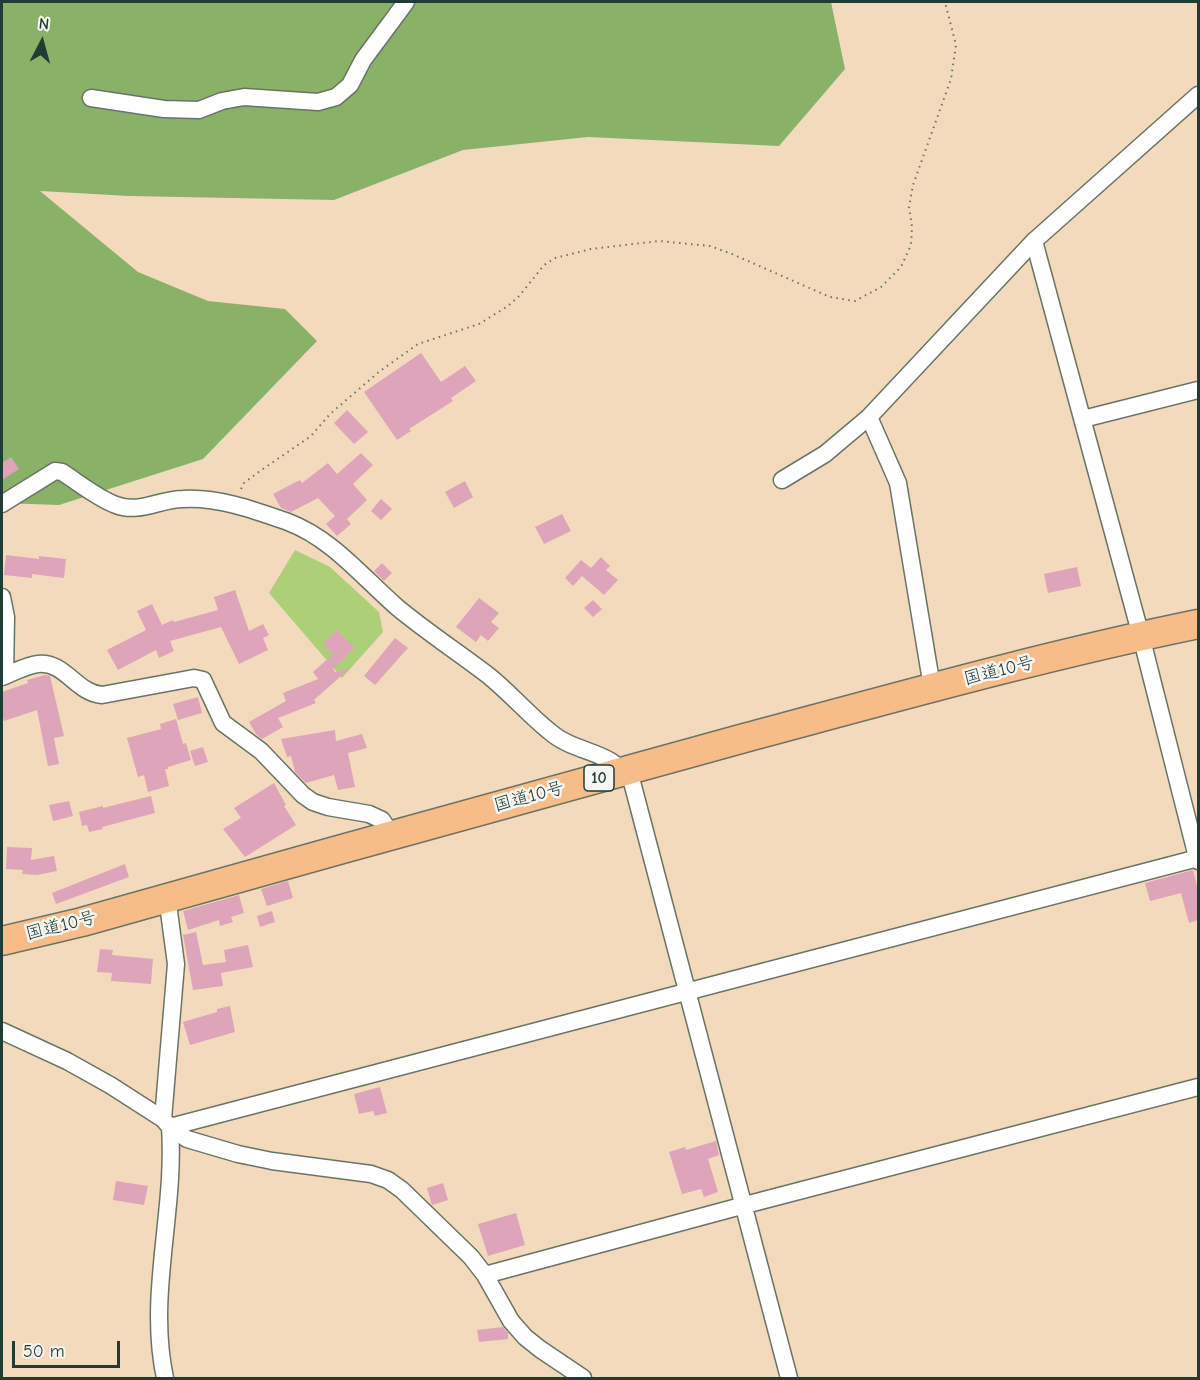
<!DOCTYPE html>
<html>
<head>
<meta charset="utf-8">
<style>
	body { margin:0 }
	#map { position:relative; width:1200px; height:1380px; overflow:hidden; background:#f4dabd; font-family:"Comic Neue",sans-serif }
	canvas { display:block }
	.frame { position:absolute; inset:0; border:3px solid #1f3d34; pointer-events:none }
	.north { position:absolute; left:12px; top:12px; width:60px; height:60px; -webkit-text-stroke:4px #f6f6f2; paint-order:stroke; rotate:6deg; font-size:16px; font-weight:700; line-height:24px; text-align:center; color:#1f3d34 }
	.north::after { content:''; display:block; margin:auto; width:21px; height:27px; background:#1f3d34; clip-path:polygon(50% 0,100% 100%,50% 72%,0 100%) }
	.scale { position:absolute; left:12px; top:1341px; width:108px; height:27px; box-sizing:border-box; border:3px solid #1f3d34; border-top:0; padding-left:8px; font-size:18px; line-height:21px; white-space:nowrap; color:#1f3d34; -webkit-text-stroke:4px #f6f6f2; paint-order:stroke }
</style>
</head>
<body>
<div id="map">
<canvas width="1200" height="1380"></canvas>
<div class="frame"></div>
<div class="north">N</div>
<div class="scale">50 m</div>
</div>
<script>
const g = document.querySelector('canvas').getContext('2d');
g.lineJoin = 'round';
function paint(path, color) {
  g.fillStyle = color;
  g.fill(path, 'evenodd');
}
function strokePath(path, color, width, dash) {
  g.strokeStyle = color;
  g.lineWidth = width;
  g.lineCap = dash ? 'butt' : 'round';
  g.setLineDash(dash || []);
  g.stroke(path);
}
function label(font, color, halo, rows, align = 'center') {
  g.font = font + ' "Comic Neue","Klee One",sans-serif';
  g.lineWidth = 5;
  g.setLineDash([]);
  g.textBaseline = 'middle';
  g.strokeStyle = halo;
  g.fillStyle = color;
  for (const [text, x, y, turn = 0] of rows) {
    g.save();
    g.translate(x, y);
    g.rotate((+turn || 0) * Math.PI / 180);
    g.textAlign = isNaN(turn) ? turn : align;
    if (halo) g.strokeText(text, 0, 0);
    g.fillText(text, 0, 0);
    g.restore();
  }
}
paint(new Path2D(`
	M 295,550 L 330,567 L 379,612 L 383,632 L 342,678 L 269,593 Z`), '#accf78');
paint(new Path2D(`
	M 2,2 L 831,2 L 845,69 L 779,146 L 588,137 L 463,150 L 334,200 L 129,196 L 40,191 L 138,272 L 208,301 L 285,309 L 317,341 L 203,459 L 59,505 L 2,503 Z`), '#89b268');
paint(new Path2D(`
	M 421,353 L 441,382 L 465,366 L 476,381 L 451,398 L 453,401 L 409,429 L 411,431 L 397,440 L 364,392 Z
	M 347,410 L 368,432 L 354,444 L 334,423 Z
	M 361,453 L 373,465 L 353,484 L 367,500 L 347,519 L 351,524 L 337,536 L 326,524 L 335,516 L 318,498 L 291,512 L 281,508 L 273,494 L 300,480 L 302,483 L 328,463 L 337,474 Z
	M 11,457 L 19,469 L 2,480 L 2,463 Z
	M 465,481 L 473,497 L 454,508 L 445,492 Z
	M 381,499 L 392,509 L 381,520 L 371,511 Z
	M 562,514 L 571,531 L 544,544 L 535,527 Z
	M 6,555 L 39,559 L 39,556 L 66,559 L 64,578 L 32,574 L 32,578 L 4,575 Z
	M 601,557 L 610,566 L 606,570 L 618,580 L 604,595 L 582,576 L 573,586 L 565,578 L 581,560 L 591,568 Z
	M 382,563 L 392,573 L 384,581 L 374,571 Z
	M 1077,567 L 1081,586 L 1048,593 L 1044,574 Z
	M 235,590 L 249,631 L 263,624 L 269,635 L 263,638 L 268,650 L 239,664 L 221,627 L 170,641 L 174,651 L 159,658 L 156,650 L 118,670 L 107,650 L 146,630 L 137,611 L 152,604 L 162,625 L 173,620 L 174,622 L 218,610 L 214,597 Z
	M 479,598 L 499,613 L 491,622 L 499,628 L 488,641 L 481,635 L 476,642 L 456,627 Z
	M 593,600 L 602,609 L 593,617 L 584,608 Z
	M 336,630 L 355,647 L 333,669 L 335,672 L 350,668 L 314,700 L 316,703 L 278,718 L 283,727 L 262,739 L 256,734 L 249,722 L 286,701 L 283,693 L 318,679 L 313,672 L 333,654 L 323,643 Z
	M 395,638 L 408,648 L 375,685 L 364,676 Z
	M 45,675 L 50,676 L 64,736 L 54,738 L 59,764 L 48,766 L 37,710 L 4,721 L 2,714 L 2,692 L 28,683 L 27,680 Z
	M 198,697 L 202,713 L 178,720 L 173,704 Z
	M 176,719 L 183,744 L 186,743 L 191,760 L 168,767 L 168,769 L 165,769 L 169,786 L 148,792 L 144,775 L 138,777 L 127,738 L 161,729 L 160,724 Z
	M 335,730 L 336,741 L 362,734 L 367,748 L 348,753 L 355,787 L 338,790 L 334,775 L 306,783 L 295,772 L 291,756 L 287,757 L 281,739 Z
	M 203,747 L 208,762 L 195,766 L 190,751 Z
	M 274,783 L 286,805 L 284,806 L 296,825 L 245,857 L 223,829 L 241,818 L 234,808 Z
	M 151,796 L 155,813 L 102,827 L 103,829 L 89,832 L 87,825 L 82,826 L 79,812 L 103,806 L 103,808 Z
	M 69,801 L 73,816 L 53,821 L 49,805 Z
	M 7,847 L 32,848 L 31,860 L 54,856 L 57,871 L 37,875 L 22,874 L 23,870 L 6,869 Z
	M 125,864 L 129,877 L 56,904 L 52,893 Z
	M 1193,870 L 1198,890 L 1198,920 L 1189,923 L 1181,893 L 1150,901 L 1145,883 Z
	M 288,881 L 293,898 L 267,906 L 261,889 Z
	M 239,895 L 244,913 L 231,917 L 233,922 L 220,926 L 219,920 L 188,930 L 183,911 Z
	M 272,911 L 275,922 L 260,927 L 257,916 Z
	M 196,932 L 203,965 L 226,962 L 224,950 L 248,945 L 253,967 L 221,973 L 223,986 L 193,990 L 183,935 Z
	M 100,949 L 113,950 L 112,955 L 153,959 L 151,984 L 111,981 L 112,973 L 97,972 Z
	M 230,1006 L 235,1032 L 190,1045 L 183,1022 L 217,1012 L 217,1009 Z
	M 380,1087 L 387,1113 L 375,1116 L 373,1111 L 359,1114 L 354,1094 Z
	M 716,1141 L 719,1155 L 708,1159 L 718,1192 L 704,1197 L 701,1189 L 682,1194 L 669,1152 L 685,1147 L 686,1150 Z
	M 116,1181 L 148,1186 L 144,1205 L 113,1200 Z
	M 443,1183 L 448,1200 L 432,1205 L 427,1188 Z
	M 516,1213 L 525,1245 L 488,1256 L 478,1224 Z
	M 503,1327 L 508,1333 L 508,1339 L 479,1342 L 477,1330 Z`), '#dea4b9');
const minor = new Path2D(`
	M 91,98 L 164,109 L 199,110 L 222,101 L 244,97 L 318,102 L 336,97 L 350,85 L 363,60 L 406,2
	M 1034,241 L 1141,636 L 1198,861
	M 869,417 L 898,483 L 932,687
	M 1083,419 L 1198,390
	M 782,480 L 825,454 L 869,417 L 1034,241 L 1198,95
	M 2,504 L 55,471 L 62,472 C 79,483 97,498 116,505 C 139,514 160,499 183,499 C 219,497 254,510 288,522 C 333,539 363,578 398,608 C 427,632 459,653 489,676 C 510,693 528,714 549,731 C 576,755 610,748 632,782 L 789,1378
	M 2,597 L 6,617 L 5,676
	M 2,677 C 12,673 27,665 38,664 C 65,661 76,693 102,695 L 194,678 L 203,680 L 223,723 L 261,751 L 303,795 L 313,802 L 328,807 L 369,814 L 382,820 L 392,835
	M 2,1031 L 67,1061 L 110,1085 L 163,1119 L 170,1127 L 187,1139 L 238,1154 L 272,1161 L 371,1174 L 388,1180 L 402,1190 L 471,1257 L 485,1275 L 511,1321 L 525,1337 L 540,1349 L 583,1378
	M 163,1119 L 176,964 L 167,897
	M 170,1127 L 1198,858
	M 485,1275 L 745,1205 L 1198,1087
	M 165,1378 C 147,1295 176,1211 170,1127`);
const trunk = new Path2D(`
	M 2,941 L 82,922 C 304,860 525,797 748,737 C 897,697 1047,655 1198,624`);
strokePath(minor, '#6a7464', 19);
strokePath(trunk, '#6a7464', 31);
strokePath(new Path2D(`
	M 241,489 L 244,483 L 260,471 L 311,436 L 330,414 L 380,371 L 418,344 L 479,324 L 508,306 L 520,295 L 544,265 L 555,258 L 591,249 L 659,241 L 710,246 L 732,254 L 830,297 L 855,301 L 881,287 L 901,267 L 911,245 L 912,227 L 909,207 L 913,185 L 951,79 L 956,45 L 946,6 L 942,2`), '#6a7464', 2, [1.5, 4.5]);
strokePath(minor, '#fff', 16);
strokePath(trunk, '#f7bd88', 28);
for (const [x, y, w] of [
	[599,778,30]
]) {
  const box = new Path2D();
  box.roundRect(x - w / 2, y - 13, w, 26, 4.5);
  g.fillStyle = '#f6f6f2';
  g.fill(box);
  strokePath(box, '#1f3d34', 1.5);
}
label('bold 16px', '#1f3d34', null, [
	["10",599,778]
]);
label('18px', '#1f3d34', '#f6f6f2', [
	["国道10号",999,671,-14],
	["国道10号",529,797,-15],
	["国道10号",61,926,-14]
]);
</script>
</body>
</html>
